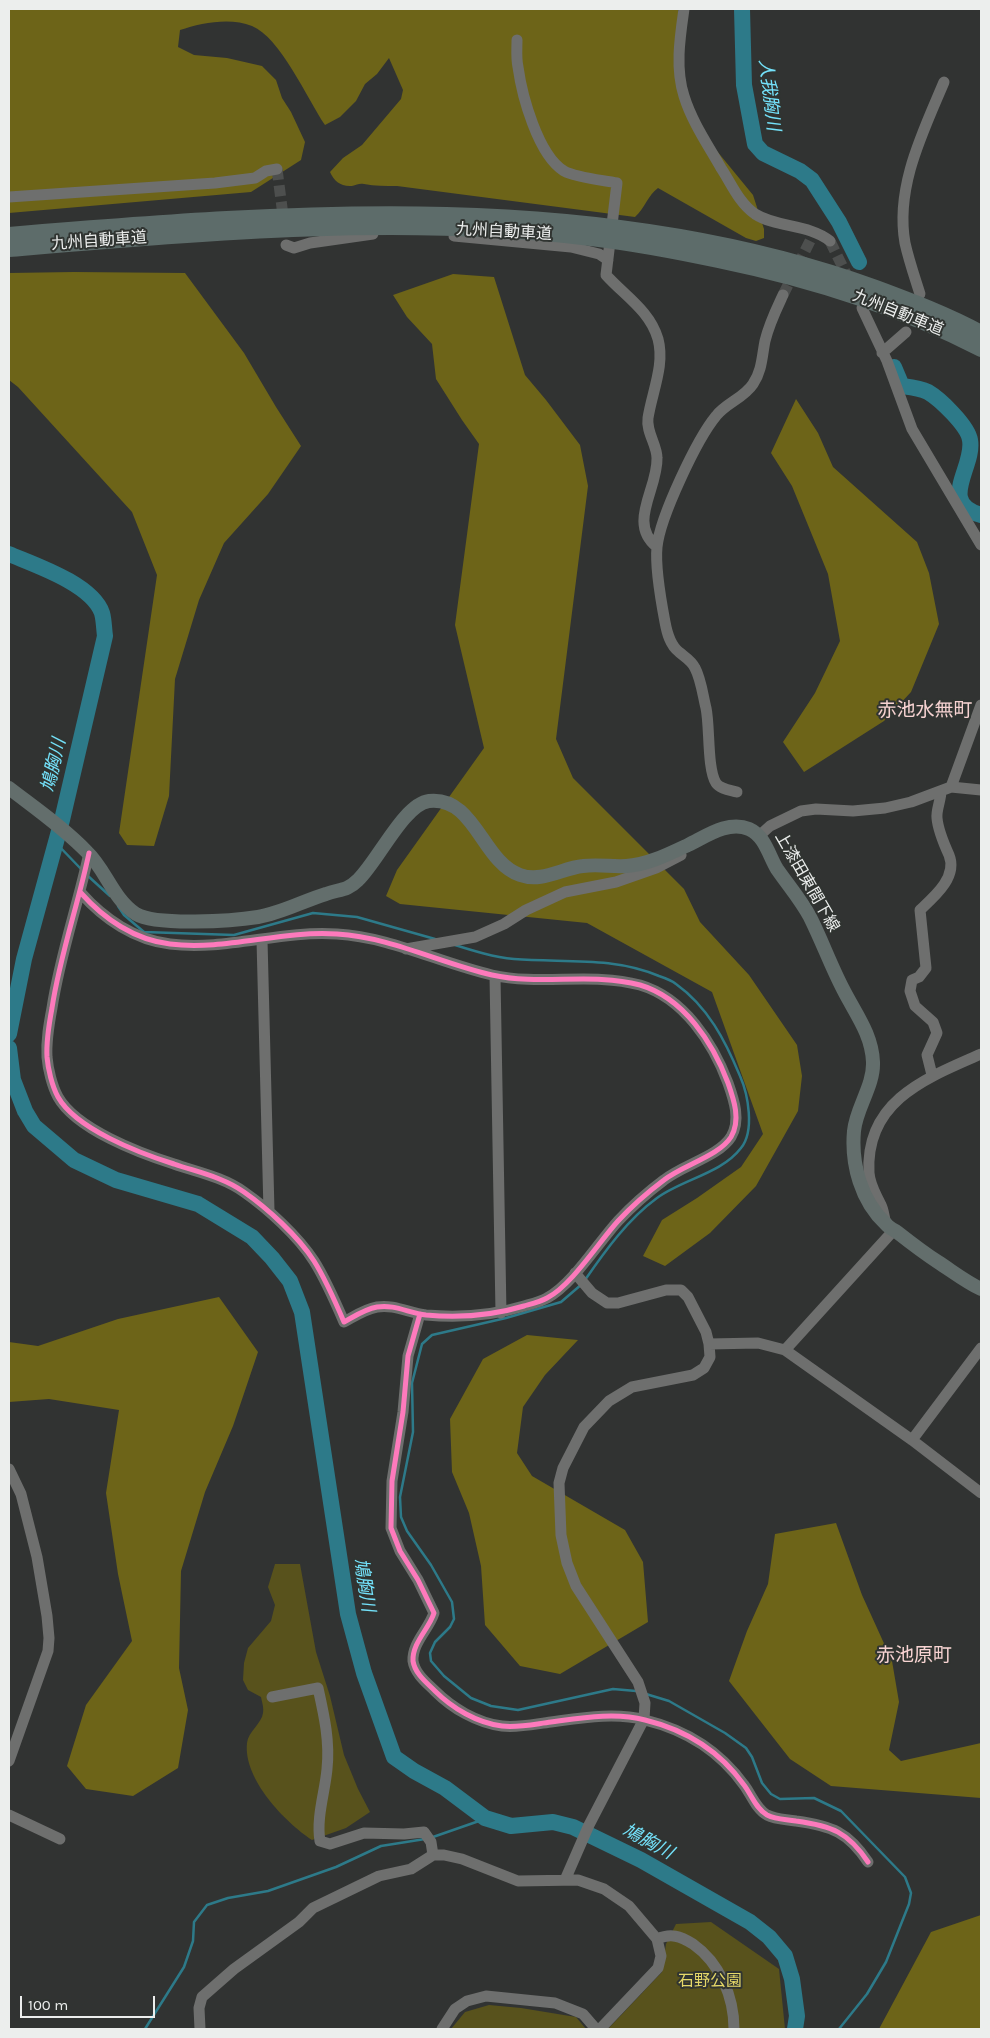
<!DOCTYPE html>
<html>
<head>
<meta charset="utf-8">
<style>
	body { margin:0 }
	#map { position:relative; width:990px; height:2038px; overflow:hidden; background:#313332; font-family:Karla,sans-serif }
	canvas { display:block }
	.frame { position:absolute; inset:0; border:10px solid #eceeed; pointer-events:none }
	.scale { position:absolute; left:20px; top:1996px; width:135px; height:22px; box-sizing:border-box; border:2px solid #eceeed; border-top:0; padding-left:6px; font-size:15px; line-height:18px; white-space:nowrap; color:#eceeed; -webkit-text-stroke:4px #303431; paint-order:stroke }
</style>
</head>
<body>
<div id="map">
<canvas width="990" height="2038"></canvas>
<div class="frame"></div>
<div class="scale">100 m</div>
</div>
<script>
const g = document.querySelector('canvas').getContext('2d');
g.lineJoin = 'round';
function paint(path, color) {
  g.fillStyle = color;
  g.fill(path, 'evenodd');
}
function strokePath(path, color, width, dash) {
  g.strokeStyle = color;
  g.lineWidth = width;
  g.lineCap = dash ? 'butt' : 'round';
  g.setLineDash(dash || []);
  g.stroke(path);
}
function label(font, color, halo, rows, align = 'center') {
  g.font = font + ' Karla,"Noto Sans JP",sans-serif';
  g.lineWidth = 4;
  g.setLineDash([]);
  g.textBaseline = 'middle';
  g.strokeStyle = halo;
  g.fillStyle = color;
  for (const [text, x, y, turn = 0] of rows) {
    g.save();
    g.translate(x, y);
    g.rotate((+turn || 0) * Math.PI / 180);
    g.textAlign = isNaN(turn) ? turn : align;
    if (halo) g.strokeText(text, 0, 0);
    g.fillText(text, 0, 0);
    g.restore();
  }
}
paint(new Path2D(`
	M 275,1564 L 300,1564 L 316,1652 L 330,1696 L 344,1755 L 358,1789 L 370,1812 L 346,1828 L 312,1840 C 285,1822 243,1779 247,1743 C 248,1732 262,1723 263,1713 C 264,1708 262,1702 261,1697 L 248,1690 L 243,1680 L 244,1663 L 248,1648 L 271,1621 L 275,1605 L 268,1587 Z
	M 711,1922 L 779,1969 L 785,2029 L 608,2029 L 662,1972 L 666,1944 L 676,1924 Z
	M 489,2005 L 521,2008 L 576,2017 L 586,2029 L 451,2029 L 465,2012 Z`), '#58521c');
paint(new Path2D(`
	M 9,9 L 678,9 L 689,117 L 753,195 L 764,229 L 764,238 L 756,241 L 746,238 L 658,188 C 648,195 645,208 635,217 L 397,186 C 385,186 375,186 364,184 C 359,183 357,185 352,186 C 341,187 334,181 330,172 L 343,158 L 362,145 L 401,99 L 403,90 L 389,58 L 377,74 L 365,84 L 356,101 L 340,117 L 325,125 C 308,100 280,37 252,26 C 230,17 201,23 180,30 L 178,47 L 194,55 L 227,58 L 262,66 L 276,80 L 282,98 L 291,112 L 305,142 L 301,160 L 251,192 L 9,213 Z
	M 74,272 L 185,273 L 244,353 L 276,407 L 301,446 L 268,494 L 224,543 L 199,600 L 175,679 L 169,796 L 154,846 L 127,845 L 119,833 L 157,575 L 132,512 L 18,387 L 9,380 L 9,273 Z
	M 453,274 L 494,277 L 525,375 L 546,400 L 580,445 L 588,486 L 556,739 L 573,778 L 684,889 L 700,922 L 749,975 L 797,1045 L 802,1076 L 798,1111 L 756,1186 L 710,1233 L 665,1266 L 643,1256 L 662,1220 L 697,1198 L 741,1167 L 763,1134 L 712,992 L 587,923 L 400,904 L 386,896 L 397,870 L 484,748 L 455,625 L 479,444 L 462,420 L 436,379 L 432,344 L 407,317 L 393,295 Z
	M 796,399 L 818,433 L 833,467 L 917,542 L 929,573 L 939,624 L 911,692 L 884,721 L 804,772 L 783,742 L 815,693 L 840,641 L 828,574 L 792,486 L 771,453 Z
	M 219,1297 L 258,1352 L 233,1426 L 205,1492 L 181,1571 L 179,1668 L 188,1710 L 178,1768 L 133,1796 L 86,1789 L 67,1766 L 86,1705 L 132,1641 L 118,1574 L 106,1493 L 119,1410 L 49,1399 L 9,1402 L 9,1342 L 38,1346 L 118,1319 Z
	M 527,1335 L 578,1340 L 545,1375 L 523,1407 L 517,1453 L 532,1476 L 625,1530 L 643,1562 L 648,1622 L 560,1674 L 520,1666 L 485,1625 L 481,1566 L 469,1513 L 452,1472 L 450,1419 L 483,1359 Z
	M 836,1523 L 862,1595 L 892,1661 L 899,1702 L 889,1750 L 901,1761 L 981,1743 L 981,1798 L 831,1786 L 790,1759 L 729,1681 L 747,1631 L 768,1584 L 775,1534 Z
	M 981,1915 L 981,2029 L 879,2029 L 931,1932 Z`), '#6d6418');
strokePath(new Path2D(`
	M 56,843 L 81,869
	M 88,876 L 110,896
	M 118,906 L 124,915 L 144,932 L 234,935 L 313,913 L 357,917 L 435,939
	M 455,945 C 474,951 493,957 514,959 C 563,963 612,956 659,976 C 665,978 671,980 676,984 C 708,1007 725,1040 740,1076 C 748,1094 755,1131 741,1148 C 721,1174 683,1179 657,1198 C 628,1219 605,1251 585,1280
	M 582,1284 L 561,1302 L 506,1318 L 432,1335 L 422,1344 L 412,1383 L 413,1432 L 400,1497 L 401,1517 L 407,1531 L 431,1565 L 452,1602 L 454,1619 L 450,1627 L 435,1642 L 430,1653 L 431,1661 L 444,1676 L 471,1698 L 491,1706 L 518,1710 L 613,1689 L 636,1691
	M 646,1694 L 669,1701 L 725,1733 L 746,1748 L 752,1757 L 762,1783 L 771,1794 L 780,1799 L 814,1798 L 841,1811 L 905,1877 L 911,1893 L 909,1904 L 886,1962 L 867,1994 L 839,2029
	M 433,1837 L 479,1821 L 489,1819
	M 145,2029 L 184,1967 L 193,1941 L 194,1922 L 207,1905 L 228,1898 L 268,1891 L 336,1867 L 381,1846 L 425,1839`), '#2d7a89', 2.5);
strokePath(new Path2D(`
	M 742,9 L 744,85 L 755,144 L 763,153 L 800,171 L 812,180 L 839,222 L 859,262
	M 894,367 L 902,386 C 910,387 920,388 928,392 C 940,399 968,426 970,440 C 975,467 937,503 981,515
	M 9,554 C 35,565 92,584 102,613 C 104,620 104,629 105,636 L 62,820 L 24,959 L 9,1034
	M 9,1048 L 13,1080 L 25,1111 L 34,1126 L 74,1160 L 116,1180 L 198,1204 L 252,1237 L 272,1258 L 290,1281 L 302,1312 L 348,1614 L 364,1673 L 394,1757 L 414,1771 L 445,1788 L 485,1818 L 511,1826 L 553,1822 L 573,1827 L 641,1860 L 750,1922 L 769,1937 L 785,1956 L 792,1979 L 797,2016 L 795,2029`), '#2d7a89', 16);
strokePath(new Path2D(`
	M 277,169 L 284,223
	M 830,241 L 851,284
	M 783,295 L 814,233`), '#4d4f4e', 11, [11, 5.5]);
strokePath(new Path2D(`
	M 684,9 C 680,37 675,68 684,96 C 692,122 708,145 721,168 C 731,183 739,203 755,214 C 777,228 809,224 830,241
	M 517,40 C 517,49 516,58 518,67 C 522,96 538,155 564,171 C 577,178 602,180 617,183 L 606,275 C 625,296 650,311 658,339 C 665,365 652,392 648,418 C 646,432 657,445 657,458 C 658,489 627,523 657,547
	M 9,197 L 215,183 L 255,178 L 266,171 L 277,169
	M 454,236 L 571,247 L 599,254 L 608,260
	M 286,245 L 294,248 L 310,243 L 373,234
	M 920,294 C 915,278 909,261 905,243 C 895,187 923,132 944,82
	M 862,308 L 887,361 L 912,429 L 981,545
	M 882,353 L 906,332
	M 951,787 L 981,705
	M 737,792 C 730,790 720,789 716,783 C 707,769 710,726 706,708 C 703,696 701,679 695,668 C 692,661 685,657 679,652 C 670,645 667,633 665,622 C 661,601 655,567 657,547 C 660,517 697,439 716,416 C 726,403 744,398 753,384 C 762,371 762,356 765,341 C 769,324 776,310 783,295
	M 759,836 L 770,826 L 801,811 L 816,809 L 853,811 L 885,808 L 911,802 L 951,787 L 981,790
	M 81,893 C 104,919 135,940 170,944 C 225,951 281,930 337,934 C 390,937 440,963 492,975 C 541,986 591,972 640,985 C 684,998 713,1043 728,1083 C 734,1100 741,1120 731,1137 C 719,1156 683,1165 664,1180 C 648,1192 632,1206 618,1221 C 598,1243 572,1285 547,1298 C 540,1302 531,1304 524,1306 C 491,1316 460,1318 426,1315 C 409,1313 394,1304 377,1307 C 365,1309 355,1316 344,1322 C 335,1301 326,1280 314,1261 C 298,1236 267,1208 244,1192 C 223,1177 197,1172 174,1164 C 139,1153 76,1129 58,1097 C 52,1086 48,1069 47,1057 C 46,1040 49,1024 52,1008 C 60,955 78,905 89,853
	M 262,940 L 269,1211
	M 406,949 L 475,937 L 504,924 L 526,910 L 565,892 L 616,882 L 656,868 L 681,855
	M 495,976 L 501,1313
	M 932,1075 L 927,1055 L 937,1033 L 933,1022 L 915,1006 L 910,991 L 912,980 L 919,977 L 926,968 L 920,910 C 934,897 958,877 949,855 C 944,844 938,830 937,818 C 936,810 941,800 941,791
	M 886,1224 C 884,1218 884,1211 881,1205 C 876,1194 870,1186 869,1173 C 865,1101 926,1078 981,1054
	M 420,1314 L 408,1356 L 403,1412 L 392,1481 L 391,1528 L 400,1551 L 418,1580 L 434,1613 C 429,1629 412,1643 413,1661 C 415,1674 427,1683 435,1691 C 452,1708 477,1723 502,1726 C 518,1728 535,1724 551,1722 C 581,1718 615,1712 645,1720 C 686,1730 719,1750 744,1785 C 751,1794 756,1809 767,1815 C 777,1820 786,1819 796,1821 C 832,1826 848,1832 868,1862
	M 709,1344 L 758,1343 L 785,1350 L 912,1440 L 981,1493
	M 785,1350 L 894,1230
	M 912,1440 L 981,1348
	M 9,1469 L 21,1494 L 37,1557 L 47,1616 L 49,1638 L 48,1651 L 9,1761
	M 272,1697 L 318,1688 C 324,1715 330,1741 327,1769 C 325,1792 316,1818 320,1841 L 330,1844 L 364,1833 L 404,1834 L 424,1832 L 431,1842 L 433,1855
	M 9,1815 L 60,1839
	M 565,1880 L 589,1825 L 644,1719 L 645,1703 L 638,1682 L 576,1586 L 567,1563 L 561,1535 L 559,1483 L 563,1468 L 584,1427 L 609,1401 L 632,1387 L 693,1375 L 704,1368 L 710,1357 L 709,1344 L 706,1332 L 688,1297 L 681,1290 L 666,1290 L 618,1303 L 607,1303 L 592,1293 L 575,1273
	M 657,1939 C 671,1933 680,1936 693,1944 C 720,1963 734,1997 734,2029
	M 200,2029 L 199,2008 L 202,1997 L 234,1969 L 299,1922 L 313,1908 L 379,1876 L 411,1869 L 433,1855 L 444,1855 L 462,1859 L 518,1881 L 578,1880 L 604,1889 L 629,1906 L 657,1939 L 661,1956 L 658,1968 L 600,2029
	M 442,2029 L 455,2009 L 467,2001 L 486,1996 L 555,2003 L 583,2014 L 596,2029`), '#6e6f6e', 11);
strokePath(new Path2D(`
	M 9,788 C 35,808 64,828 87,852 C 106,870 113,899 136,914 C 156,926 233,921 258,917 C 282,913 303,901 326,894 C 340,889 347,891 358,880 C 378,861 404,804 429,801 C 475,796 482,862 520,875 C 542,883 562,868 583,866 C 599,864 612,867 626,866 C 647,865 669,854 688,845 C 705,837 728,820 749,829 C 765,836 769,856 777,869 C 788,885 801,900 810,917 C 822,941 831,966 843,989 C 855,1013 872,1034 873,1062 C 874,1086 856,1108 854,1131 C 851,1164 861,1201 886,1224 C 889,1228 894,1230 897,1232 C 911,1243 924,1253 938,1262 C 952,1271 966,1282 981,1289`), '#636e6c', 14);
strokePath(new Path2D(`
	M 9,235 C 296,211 600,188 876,288 C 911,301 948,315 981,333
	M 9,249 C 200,233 399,215 591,238 C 633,243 676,251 718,260 C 810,279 898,306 981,349`), '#5d6c6a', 16);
strokePath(new Path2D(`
	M 81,893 C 104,919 135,940 170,944 C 225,951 281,930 337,934 C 390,937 440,963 492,975 C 541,986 591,972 640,985 C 684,998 713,1043 728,1083 C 734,1100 741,1120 731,1137 C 719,1156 683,1165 664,1180 C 648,1192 632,1206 618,1221 C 598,1243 572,1285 547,1298 C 540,1302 531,1304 524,1306 C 491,1316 460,1318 426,1315 C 409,1313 394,1304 377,1307 C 365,1309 355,1316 344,1322 C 335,1301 326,1280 314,1261 C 298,1236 267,1208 244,1192 C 223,1177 197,1172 174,1164 C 139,1153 76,1129 58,1097 C 52,1086 48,1069 47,1057 C 46,1040 49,1024 52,1008 C 60,955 78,905 89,853
	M 420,1314 L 408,1356 L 403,1412 L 392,1481 L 391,1528 L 400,1551 L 418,1580 L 434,1613 C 429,1629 412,1643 413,1661 C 415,1674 427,1683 435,1691 C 452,1708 477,1723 502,1726 C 518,1728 535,1724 551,1722 C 581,1718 615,1712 645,1720 C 686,1730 719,1750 744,1785 C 751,1794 756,1809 767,1815 C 777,1820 786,1819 796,1821 C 832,1826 848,1832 868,1862`), '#fd7abc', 5);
label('16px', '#eceeed', '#303431', [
	["九州自動車道",504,232,3],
	["九州自動車道",99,241,-4],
	["九州自動車道",898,313,22],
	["上漆田東間下線",807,882,60]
]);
label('16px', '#e4d768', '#303431', [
	["石野公園",710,1981]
]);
label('italic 18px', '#74e2fb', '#303431', [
	["人我胸川",769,95,83],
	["鳩胸川",54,765,-77],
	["鳩胸川",364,1585,81],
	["鳩胸川",648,1842,28]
]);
label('19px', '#f7d3d2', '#303431', [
	["赤池水無町",925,711],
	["赤池原町",914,1656]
]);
</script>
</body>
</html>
